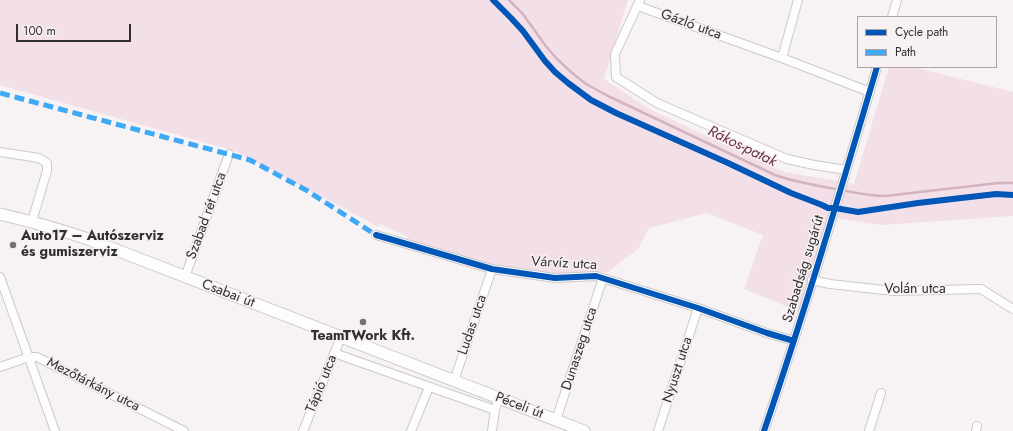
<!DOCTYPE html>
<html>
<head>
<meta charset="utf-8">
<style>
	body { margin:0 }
	#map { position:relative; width:1013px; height:431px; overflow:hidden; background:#f7f2f4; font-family:Jost,sans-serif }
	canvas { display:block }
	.legend { position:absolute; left:857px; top:16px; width:140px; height:52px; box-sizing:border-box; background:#f8f1f4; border:1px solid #a9a3a6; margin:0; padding:5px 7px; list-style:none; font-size:12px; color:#322f30 }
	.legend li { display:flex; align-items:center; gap:8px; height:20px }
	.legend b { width:20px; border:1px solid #a9a3a6 }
	.scale { position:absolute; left:16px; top:24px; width:115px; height:18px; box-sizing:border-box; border:2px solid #322f30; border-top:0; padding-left:5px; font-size:12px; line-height:14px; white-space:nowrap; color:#322f30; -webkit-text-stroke:3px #f8f1f4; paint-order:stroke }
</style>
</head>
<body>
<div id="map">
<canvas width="1013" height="431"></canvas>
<ul class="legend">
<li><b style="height:5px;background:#0057b8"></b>Cycle path</li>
<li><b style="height:5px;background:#3fa9f5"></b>Path</li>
</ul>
<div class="scale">100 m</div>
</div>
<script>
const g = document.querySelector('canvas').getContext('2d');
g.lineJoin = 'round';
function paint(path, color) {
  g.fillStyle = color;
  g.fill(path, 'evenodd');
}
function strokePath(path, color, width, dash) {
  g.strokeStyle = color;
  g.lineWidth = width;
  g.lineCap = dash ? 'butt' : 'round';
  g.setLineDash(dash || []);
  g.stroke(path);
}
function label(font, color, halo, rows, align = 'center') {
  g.font = font + ' Jost,sans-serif';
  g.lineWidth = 3;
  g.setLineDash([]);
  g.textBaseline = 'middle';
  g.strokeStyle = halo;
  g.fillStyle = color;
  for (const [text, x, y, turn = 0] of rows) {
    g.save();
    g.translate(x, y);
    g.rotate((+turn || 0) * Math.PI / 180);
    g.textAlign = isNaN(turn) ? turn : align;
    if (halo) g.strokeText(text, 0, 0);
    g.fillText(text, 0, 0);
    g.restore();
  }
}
paint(new Path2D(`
	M 0,0 L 628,0 L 604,79 L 651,110 L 784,172 L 854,184 L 889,67 L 913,67 L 1013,92 L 1013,216 L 881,225 L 829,217 L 800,312 L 744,289 L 763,235 L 707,213 L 649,228 L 638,249 L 608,272 L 555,275 L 495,267 L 407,242 L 407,236 L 380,224 L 379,227 L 235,151 L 0,85 Z`), '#f3dfe7');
strokePath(new Path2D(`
	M 509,0 L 523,14 L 545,45 L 556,58 L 571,72 L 586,84 L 608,96 L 775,175 C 794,182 815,185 835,189 C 852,192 868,196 885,196 L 998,183 L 1013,183`), '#d2b3bf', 2.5);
const minor = new Path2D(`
	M 640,0 L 615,54 L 616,77 L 657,103 L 787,159 L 814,165 L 846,170
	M 638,6 L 782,58 L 870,92
	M 892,17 L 897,0
	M 782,58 L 798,0
	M 0,152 L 39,158 L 47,163 L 47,171 L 32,221
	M 376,235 L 492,269 L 555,278 L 596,276 L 698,308 L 767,333 L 794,341
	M 0,277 L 55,431
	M 185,277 L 229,154
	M 812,280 L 830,284 L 893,291 L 981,289 L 1013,309
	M 334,353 L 495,410
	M 0,367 L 29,357 L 37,357 L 184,431
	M 454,381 L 492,269
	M 556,420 L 603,278
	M 303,431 L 341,337
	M 411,431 L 429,387
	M 492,431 L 495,410 L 499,398
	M 658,431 L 698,308
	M 764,431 C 805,311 841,189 877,67
	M 869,431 L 881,393
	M 976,431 L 977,426`);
const secondary = new Path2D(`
	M 0,214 C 30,221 59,229 88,239 L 584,431`);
strokePath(minor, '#ccc8ca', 10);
strokePath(secondary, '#ccc8ca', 13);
strokePath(minor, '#fefdfd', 8);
strokePath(secondary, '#fefdfd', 11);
strokePath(new Path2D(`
	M 0,93 L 250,160 L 306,190 L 376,235`), '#3fa9f5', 5, [10, 5]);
strokePath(new Path2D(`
	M 493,0 L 511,18 L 523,31 L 545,61 L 555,72 L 568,83 L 591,100 L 616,113 L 728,163 L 791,193 L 822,205 L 828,208 L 835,208 L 858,212 L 918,203 L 996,194 L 1013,195
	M 376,235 L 492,269 L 555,278 L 596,276 L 698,308 L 767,333 L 794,341
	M 764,431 C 805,311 841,189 877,67`), '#0057b8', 6);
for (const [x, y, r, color] of [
	[13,245,4,"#777375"],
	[363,322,4,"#777375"]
]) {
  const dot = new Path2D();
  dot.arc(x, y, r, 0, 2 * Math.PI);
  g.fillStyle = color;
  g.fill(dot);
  strokePath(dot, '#f8f1f4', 1.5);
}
label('14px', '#322f30', '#f8f1f4', [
	["Gázló utca",691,25,20],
	["Szabad rét utca",207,216,-70],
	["Várvíz utca",564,264,3],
	["Szabadság sugárút",804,269,-73],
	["Volán utca",915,290],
	["Csabai út",228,294,21],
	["Ludas utca",473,325,-71],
	["Dunaszeg utca",580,349,-72],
	["Nyuszt utca",678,370,-72],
	["Tápió utca",322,384,-68],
	["Mezőtárkány utca",93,385,27],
	["Péceli út",519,406,21]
]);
label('bold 14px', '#322f30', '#f8f1f4', [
	["Auto17 – Autószerviz",21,237],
	["és gumiszerviz",21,253],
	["TeamTWork Kft.",363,337,"center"]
], 'left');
label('italic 15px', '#68314a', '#f8f1f4', [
	["Rákos-patak",742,147,26]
]);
</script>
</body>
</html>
